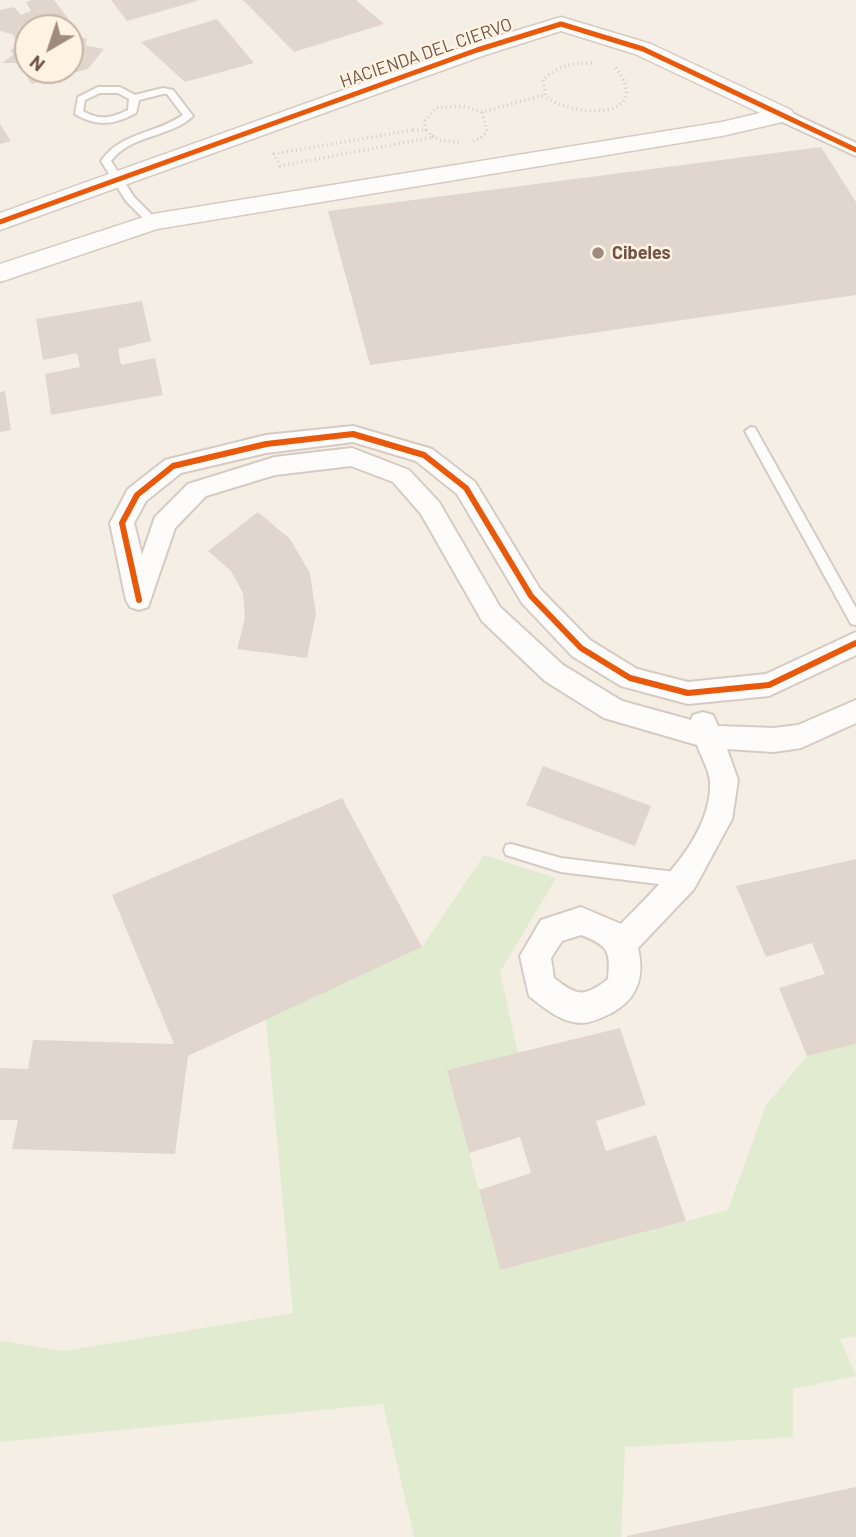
<!DOCTYPE html>
<html>
<head>
<meta charset="utf-8">
<style>
	body { margin:0 }
	#map { position:relative; width:856px; height:1537px; overflow:hidden; background:#f5eee5; font-family:Barlow,sans-serif }
	canvas { display:block }
	.north { position:absolute; left:14px; top:14px; width:70px; height:70px; box-sizing:border-box; background:#fff3e4; border:2px solid #c6b3a5; border-radius:50%; rotate:219deg; font-size:19px; font-weight:700; line-height:28px; text-align:center; color:#715447 }
	.north::after { content:''; display:block; margin:auto; width:24px; height:32px; background:#9f8a7e; clip-path:polygon(50% 0,100% 100%,50% 72%,0 100%) }
</style>
</head>
<body>
<div id="map">
<canvas width="856" height="1537"></canvas>
<div class="north">N</div>
</div>
<script>
const g = document.querySelector('canvas').getContext('2d');
g.lineJoin = 'round';
function paint(path, color) {
  g.fillStyle = color;
  g.fill(path, 'evenodd');
}
function strokePath(path, color, width, dash) {
  g.strokeStyle = color;
  g.lineWidth = width;
  g.lineCap = dash ? 'butt' : 'round';
  g.setLineDash(dash || []);
  g.stroke(path);
}
function label(font, color, halo, rows, align = 'center') {
  g.font = font + ' Barlow,sans-serif';
  g.lineWidth = 5;
  g.setLineDash([]);
  g.textBaseline = 'middle';
  g.strokeStyle = halo;
  g.fillStyle = color;
  for (const [text, x, y, turn = 0] of rows) {
    g.save();
    g.translate(x, y);
    g.rotate((+turn || 0) * Math.PI / 180);
    g.textAlign = isNaN(turn) ? turn : align;
    if (halo) g.strokeText(text, 0, 0);
    g.fillText(text, 0, 0);
    g.restore();
  }
}
paint(new Path2D(`
	M 484,855 L 556,878 L 500,972 L 518,1053 L 447,1070 L 500,1270 L 728,1210 L 766,1105 L 807,1056 L 856,1044 L 856,1336 L 840,1339 L 856,1376 L 793,1389 L 793,1437 L 625,1447 L 621,1537 L 414,1537 L 383,1404 L 0,1442 L 0,1341 L 63,1351 L 293,1313 L 266,1019 L 422,947 Z`), '#e1ebd0');
paint(new Path2D(`
	M 32,0 L 54,0 L 70,21 L 64,28 L 28,28 L 28,70 L 70,70 L 70,34 L 87,39 L 85,45 L 104,49 L 88,69 L 31,84 L 20,63 L 2,63 L 13,55 L 10,49 L 21,48 L 12,34 L 0,31 L 0,10 L 14,7 L 21,15 L 31,11 L 26,2 Z
	M 111,0 L 197,0 L 197,1 L 127,21 Z
	M 243,0 L 356,0 L 384,24 L 294,52 Z
	M 217,19 L 254,63 L 185,82 L 141,42 Z
	M 0,124 L 11,141 L 0,144 Z
	M 821,147 L 856,202 L 856,295 L 370,365 L 328,211 Z
	M 142,301 L 151,341 L 118,349 L 121,365 L 155,358 L 163,395 L 51,415 L 45,374 L 80,367 L 77,353 L 43,360 L 36,319 Z
	M 5,391 L 11,430 L 0,432 L 0,392 Z
	M 258,512 L 290,539 L 310,573 L 316,614 L 307,658 L 237,649 L 245,618 L 243,593 L 231,571 L 208,551 Z
	M 543,766 L 651,806 L 635,846 L 526,805 Z
	M 342,798 L 422,947 L 188,1056 L 175,1154 L 12,1149 L 18,1120 L 0,1120 L 0,1068 L 28,1069 L 33,1040 L 174,1044 L 112,895 Z
	M 856,859 L 856,1044 L 807,1056 L 779,988 L 825,974 L 812,943 L 766,957 L 736,886 Z
	M 620,1028 L 646,1105 L 596,1121 L 606,1151 L 656,1135 L 686,1221 L 500,1270 L 479,1190 L 531,1173 L 520,1137 L 469,1153 L 447,1070 Z
	M 856,1487 L 856,1537 L 627,1537 L 627,1536 Z`), '#e1d6cd');
const service = new Path2D(`
	M 98,87 L 120,87 L 135,95 L 163,88 L 173,90 L 193,116 C 170,138 131,134 111,161 L 134,197 L 157,220 L 157,224 L 149,224 L 126,201 L 101,161 C 121,132 156,134 183,115 L 167,94 L 163,94 L 139,100 L 136,113 C 114,125 97,127 75,114 L 78,97 ZM 100,93 L 118,93 L 129,99 L 128,110 C 111,118 100,121 83,111 L 85,100 Z
	M 751,427 L 755,428 L 856,608 L 856,625 L 851,624 L 745,431 Z
	M 511,844 L 561,858 L 683,873 L 688,875 L 690,880 L 688,885 L 683,887 L 561,872 L 506,855 L 504,850 L 506,845 Z`);
const minor = new Path2D(`
	M 783,109 L 856,143 L 856,156 L 776,119 L 773,115 Z
	M 353,426 L 432,449 L 475,482 L 540,589 L 590,640 L 637,669 L 688,682 L 766,674 L 856,632 L 856,655 L 769,696 L 688,704 L 621,686 L 572,656 L 522,603 L 457,494 L 416,461 L 353,442 L 266,453 L 181,473 L 146,501 L 134,523 L 142,555 L 155,517 L 188,484 L 275,457 L 352,448 L 409,470 L 439,502 L 500,607 L 563,665 L 622,701 L 691,720 L 693,715 L 703,712 L 713,715 L 718,726 L 774,728 L 798,725 L 856,700 L 856,723 L 801,748 L 774,752 L 727,749 L 738,780 L 732,819 L 694,889 L 638,948 C 646,982 634,1004 603,1017 C 596,1020 589,1023 582,1023 C 562,1023 544,1008 529,996 L 520,956 L 541,920 L 581,907 L 621,924 C 656,888 713,836 710,781 C 709,770 701,756 697,745 L 604,718 L 545,681 L 482,621 L 421,514 L 393,482 L 351,466 L 275,475 L 206,496 L 175,528 L 148,607 L 139,610 L 130,607 L 126,600 L 110,523 L 128,489 L 165,460 L 266,435 ZM 581,935 C 608,945 611,951 608,979 C 584,998 577,996 554,978 L 551,958 L 562,941 Z`);
const tertiary = new Path2D(`
	M 561,17 L 651,44 L 791,110 L 795,115 L 791,120 L 722,136 L 157,229 L 0,282 L 0,264 L 153,214 L 722,122 L 760,113 L 635,54 L 561,31 L 485,55 L 0,230 L 0,213 L 469,45 Z`);
strokePath(service, '#d6cbc3', 4);
strokePath(minor, '#d6cbc3', 4);
strokePath(tertiary, '#d6cbc3', 3);
strokePath(new Path2D(`
	M 592,63 C 572,63 557,66 543,80 L 546,97 C 575,118 656,120 615,67
	M 413,130 L 426,130 L 434,137 L 280,166 L 274,154 Z
	M 426,130 L 425,121 L 436,108 L 462,106 L 482,112 L 544,95
	M 432,136 L 439,140 L 461,143
	M 473,141 L 481,138 L 487,131 L 482,112`), '#d7cdc8', 3.5, [1, 3.5]);
paint(service, '#fefcfb');
paint(minor, '#fefcfb');
paint(tertiary, '#fefcfb');
strokePath(new Path2D(`
	M 0,222 L 477,50 L 561,24 L 643,49 L 856,150`), '#e8590c', 5);
strokePath(new Path2D(`
	M 139,600 L 122,523 L 137,495 L 173,466 L 266,444 L 353,434 L 424,455 L 466,488 L 531,596 L 581,648 L 630,678 L 688,693 L 769,685 L 856,643`), '#e8590c', 6);
for (const [x, y, r, color] of [
	[598,253,7,"#9f8a7e"]
]) {
  const dot = new Path2D();
  dot.arc(x, y, r, 0, 2 * Math.PI);
  g.fillStyle = color;
  g.fill(dot);
  strokePath(dot, '#fff3e4', 2.5);
}
label('18px', '#715447', '#fff3e4', [
	["HACIENDA DEL CIERVO",426,53,-19]
]);
label('bold 18px', '#715447', '#fff3e4', [
	["Cibeles",612,253]
], 'left');
</script>
</body>
</html>
